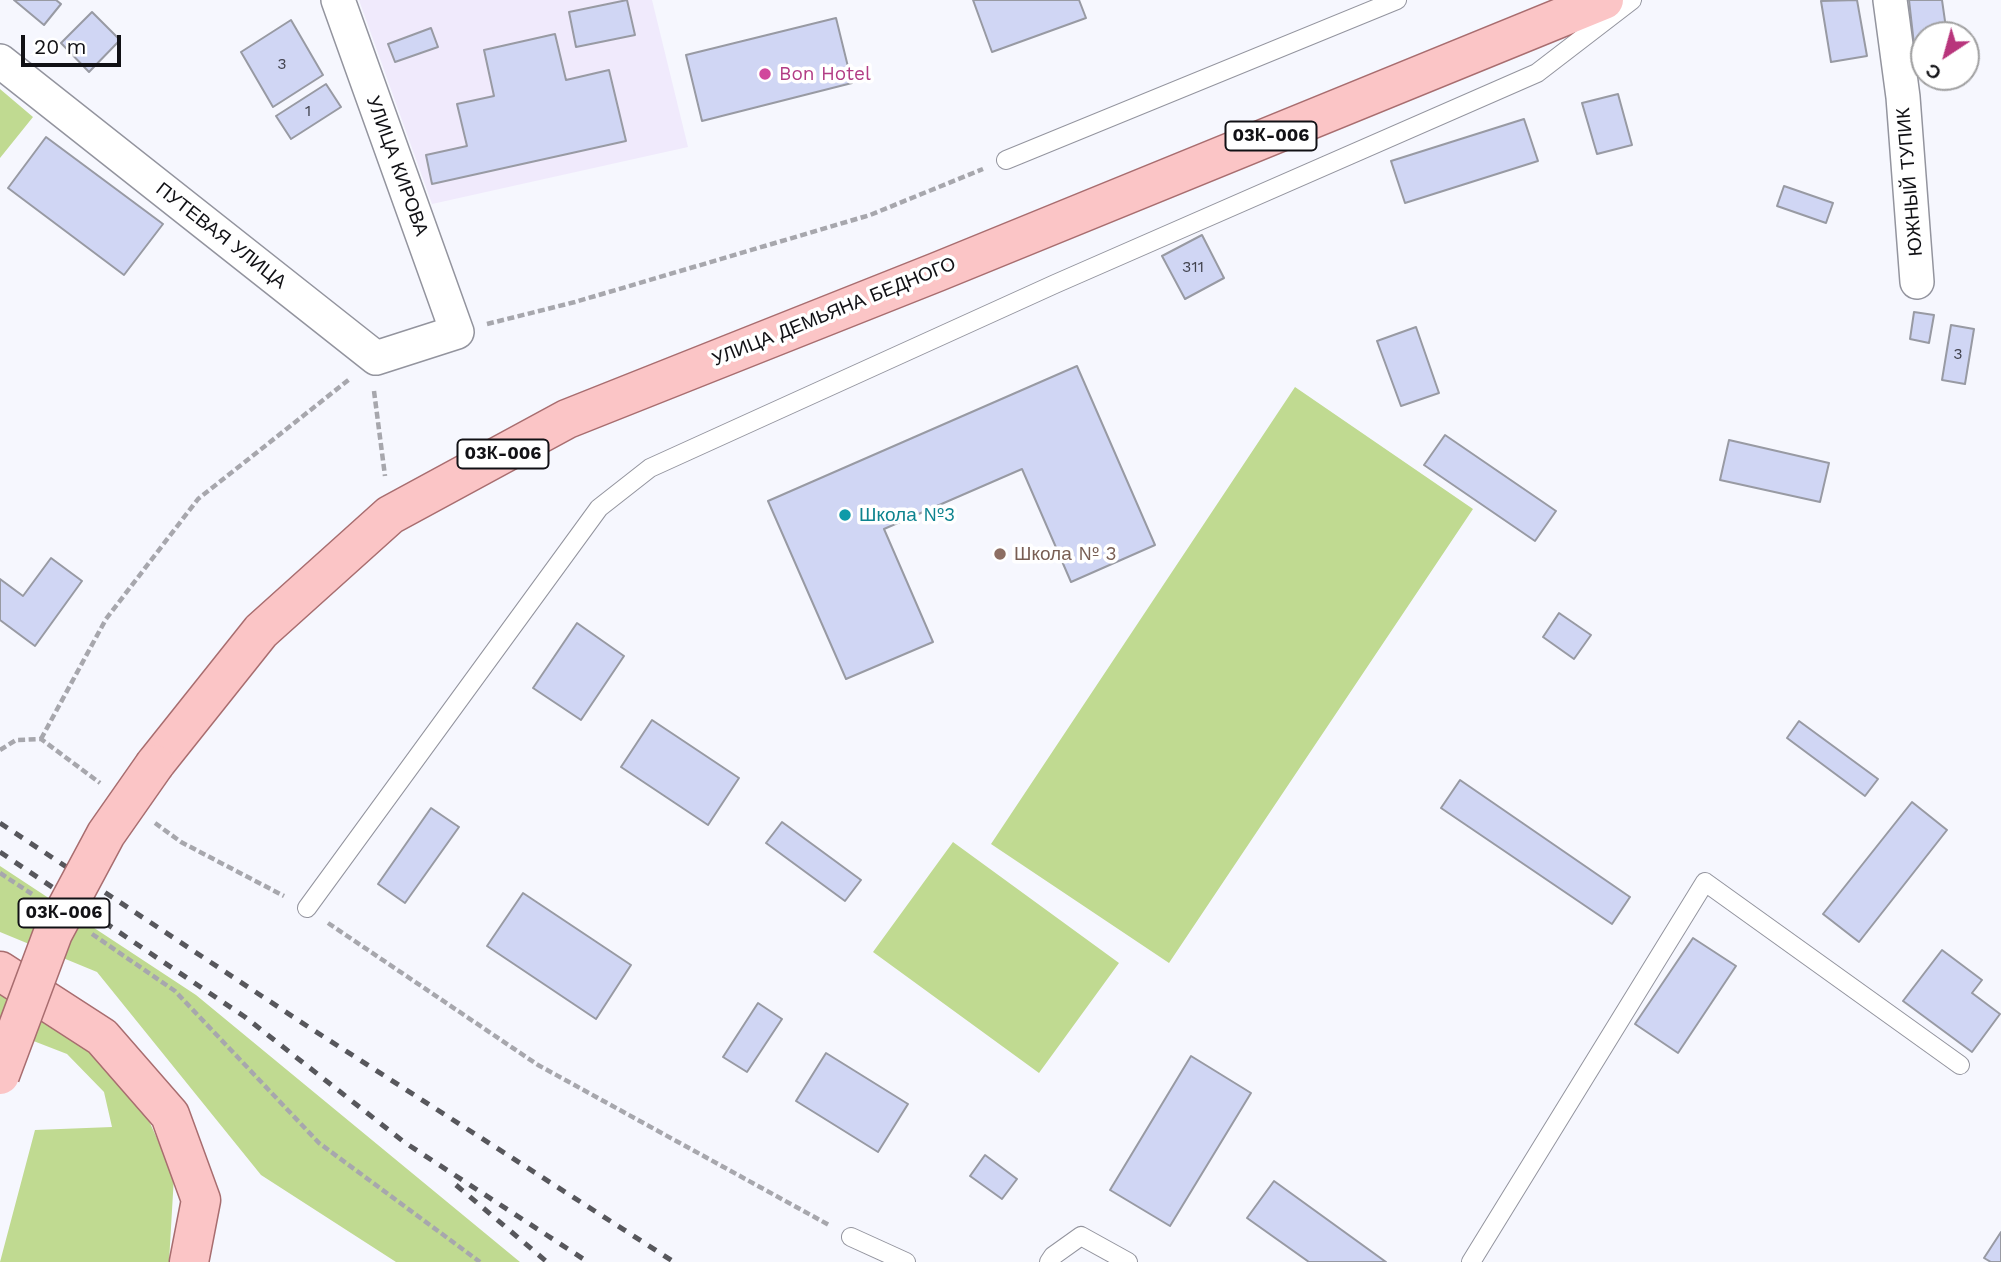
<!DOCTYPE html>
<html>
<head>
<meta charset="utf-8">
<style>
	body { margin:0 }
	#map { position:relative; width:2001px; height:1262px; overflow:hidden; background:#f6f7fe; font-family:"Work Sans",sans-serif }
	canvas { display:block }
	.north { position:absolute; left:1910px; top:21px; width:70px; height:70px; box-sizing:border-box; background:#fff; border:2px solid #a0a0a1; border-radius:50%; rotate:216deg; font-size:19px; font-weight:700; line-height:28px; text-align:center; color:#111115 }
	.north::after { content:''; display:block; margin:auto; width:24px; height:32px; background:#b8357c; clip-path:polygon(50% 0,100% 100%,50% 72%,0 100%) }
	.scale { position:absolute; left:21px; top:35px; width:100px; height:32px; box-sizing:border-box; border:4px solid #111115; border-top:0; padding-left:9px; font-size:21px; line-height:24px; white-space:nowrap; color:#111115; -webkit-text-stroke:5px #fff; paint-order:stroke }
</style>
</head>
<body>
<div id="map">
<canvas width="2001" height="1262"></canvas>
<div class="north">С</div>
<div class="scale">20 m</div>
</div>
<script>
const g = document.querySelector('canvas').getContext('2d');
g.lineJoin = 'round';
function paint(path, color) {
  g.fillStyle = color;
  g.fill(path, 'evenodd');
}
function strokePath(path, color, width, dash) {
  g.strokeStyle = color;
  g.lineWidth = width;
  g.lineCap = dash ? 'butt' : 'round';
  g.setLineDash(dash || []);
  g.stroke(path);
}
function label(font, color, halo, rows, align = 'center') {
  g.font = font + ' "Work Sans",sans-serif';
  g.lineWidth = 7;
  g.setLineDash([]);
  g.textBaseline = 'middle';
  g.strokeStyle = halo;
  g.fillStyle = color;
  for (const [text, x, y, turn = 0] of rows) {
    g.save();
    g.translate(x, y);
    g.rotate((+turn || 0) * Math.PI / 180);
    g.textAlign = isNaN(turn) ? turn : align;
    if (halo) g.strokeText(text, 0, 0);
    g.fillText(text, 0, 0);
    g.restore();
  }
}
paint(new Path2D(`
	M 359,0 L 652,0 L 688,147 L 432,204 Z`), '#f0eafc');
paint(new Path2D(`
	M 0,89 L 33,117 L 0,158 Z
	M 1295,387 L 1473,509 L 1169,963 L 991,844 Z
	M 953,842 L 1119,963 L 1039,1073 L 873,952 Z
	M 0,866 L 196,995 L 520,1262 L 396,1262 L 261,1175 L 97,972 L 0,932 Z
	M 0,989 L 76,1036 L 140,1101 L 174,1176 L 169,1262 L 0,1262 L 35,1130 L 112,1127 L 104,1092 L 67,1054 L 0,1028 Z`), '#c0da91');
const building = new Path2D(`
	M 14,0 L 56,0 L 61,4 L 44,25 Z
	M 627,0 L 635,35 L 576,47 L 569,12 Z
	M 973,0 L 1079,0 L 1086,18 L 992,52 Z
	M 1857,0 L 1867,56 L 1831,62 L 1821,1 Z
	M 1909,0 L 1942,0 L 1947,35 L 1924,35 L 1924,61 L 1916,62 Z
	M 92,12 L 120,40 L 89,72 L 61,43 Z
	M 836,18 L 852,83 L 702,121 L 686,55 Z
	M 291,20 L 323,75 L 273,107 L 241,52 Z
	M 431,28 L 438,47 L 395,62 L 388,44 Z
	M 555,34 L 566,80 L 609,70 L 626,141 L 432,184 L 426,155 L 467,146 L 457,104 L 494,96 L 484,50 Z
	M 326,84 L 341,107 L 291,139 L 276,116 Z
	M 1618,94 L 1632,145 L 1597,154 L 1582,103 Z
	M 1524,119 L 1538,161 L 1405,203 L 1391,161 Z
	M 46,137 L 163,224 L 124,275 L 8,188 Z
	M 1784,186 L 1833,203 L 1826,223 L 1777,206 Z
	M 1202,235 L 1224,278 L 1185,299 L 1162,256 Z
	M 1914,312 L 1934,315 L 1929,343 L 1910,339 Z
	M 1951,325 L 1974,329 L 1965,384 L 1942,380 Z
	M 1416,327 L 1439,393 L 1401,406 L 1377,341 Z
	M 1077,366 L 1155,545 L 1071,582 L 1022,469 L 884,529 L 933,642 L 846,679 L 768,501 Z
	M 1445,435 L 1556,511 L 1535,541 L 1424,465 Z
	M 1729,440 L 1829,463 L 1820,502 L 1720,480 Z
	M 51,558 L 82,581 L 35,646 L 0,620 L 0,579 L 23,596 Z
	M 1559,613 L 1591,635 L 1574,659 L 1543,637 Z
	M 577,623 L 624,656 L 581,720 L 533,688 Z
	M 652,720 L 739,778 L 708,825 L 621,767 Z
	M 1799,721 L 1878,779 L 1865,796 L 1787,738 Z
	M 1460,780 L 1630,897 L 1612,924 L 1441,808 Z
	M 1912,802 L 1947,830 L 1859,942 L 1823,914 Z
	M 431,808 L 459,827 L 405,903 L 378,884 Z
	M 782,822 L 861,880 L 845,901 L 766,843 Z
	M 523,893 L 631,965 L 596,1019 L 487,946 Z
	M 1693,938 L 1736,966 L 1678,1053 L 1635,1024 Z
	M 1942,950 L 1982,980 L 1972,993 L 2000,1014 L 1972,1052 L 1903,1001 Z
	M 758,1003 L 782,1019 L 747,1072 L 723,1057 Z
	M 826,1053 L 908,1104 L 878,1152 L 796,1101 Z
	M 1191,1056 L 1251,1093 L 1170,1226 L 1110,1190 Z
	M 985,1155 L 1017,1179 L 1002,1199 L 970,1176 Z
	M 1274,1181 L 1386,1262 L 1309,1262 L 1247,1218 Z
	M 2001,1232 L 2001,1262 L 1991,1262 L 1984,1258 Z`);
paint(building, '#d0d6f4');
strokePath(building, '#989aa3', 2);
const lane = new Path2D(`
	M 1006,160 L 1397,0
	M 307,908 L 599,508 L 650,468 L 1055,284 L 1537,73 L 1632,0
	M 851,1237 L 906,1262
	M 1049,1262 L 1053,1256 L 1081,1236 L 1128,1262
	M 1471,1262 L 1705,882 L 1960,1065`);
const street = new Path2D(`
	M 1890,0 L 1903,97 L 1917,282
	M 0,61 L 376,358 L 457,332 L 338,0`);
const primary = new Path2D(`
	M 155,764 L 261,631 L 390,515 L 567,419 L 937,272 L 1604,0
	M 0,971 L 102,1037 L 170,1115 L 201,1200 L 189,1262`);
strokePath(lane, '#93949e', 20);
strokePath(street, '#93949e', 36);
strokePath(primary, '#a86d6f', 41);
strokePath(new Path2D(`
	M 487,324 L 575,302 L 870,215 L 983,169
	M 374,391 L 385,476
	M 41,739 L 106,619 L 198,499 L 351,378
	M 0,750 L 16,740 L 41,739 L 100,783
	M 155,823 L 181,842 L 284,896
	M 0,873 L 32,894
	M 328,923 L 538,1065 L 829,1225
	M 92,934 L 175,991 L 319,1143 L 480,1262`), '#a7a7ad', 4.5, [7, 3.5]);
strokePath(lane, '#fff', 18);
strokePath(street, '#fff', 33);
strokePath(primary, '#fbc5c6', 38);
strokePath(new Path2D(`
	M 0,823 L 307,1026 L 674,1262
	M 0,852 L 245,1017 L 404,1142 L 588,1262
	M 456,1185 L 547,1262`), '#57575c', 5, [9, 9]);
const primaryBridge = new Path2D(`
	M 0,1075 L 53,933 L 106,834 L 155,764`);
strokePath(primaryBridge, '#a86d6f', 41, []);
strokePath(primaryBridge, '#fbc5c6', 38);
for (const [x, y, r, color] of [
	[765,74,7,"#d1479c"],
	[845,515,7,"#0f9aa8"],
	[1000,554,7,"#8d6e63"]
]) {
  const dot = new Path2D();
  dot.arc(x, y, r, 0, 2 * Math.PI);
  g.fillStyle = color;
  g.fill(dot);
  strokePath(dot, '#fff', 2.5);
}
label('16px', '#41424d', null, [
	["3",282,64],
	["1",308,111],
	["311",1193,267],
	["3",1958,354]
]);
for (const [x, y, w] of [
	[1271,136,91],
	[503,454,91],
	[64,913,91]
]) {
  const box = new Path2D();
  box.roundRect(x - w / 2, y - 14.5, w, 29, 5);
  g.fillStyle = '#fff';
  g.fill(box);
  strokePath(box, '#111115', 2);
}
label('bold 18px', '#111115', null, [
	["03К-006",1271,136],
	["03К-006",503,454],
	["03К-006",64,913]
]);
label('19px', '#b23c85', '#fff', [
	["Bon Hotel",779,74]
], 'left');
label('19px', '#111115', '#fff', [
	["УЛИЦА КИРОВА",397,166,70],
	["ЮЖНЫЙ ТУПИК",1910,182,-95],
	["ПУТЕВАЯ УЛИЦА",221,236,38],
	["УЛИЦА ДЕМЬЯНА БЕДНОГО",834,312,-22]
]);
label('19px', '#0d838f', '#fff', [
	["Школа №3",859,515]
], 'left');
label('19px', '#785e54', '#fff', [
	["Школа № 3",1014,554]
], 'left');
</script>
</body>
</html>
